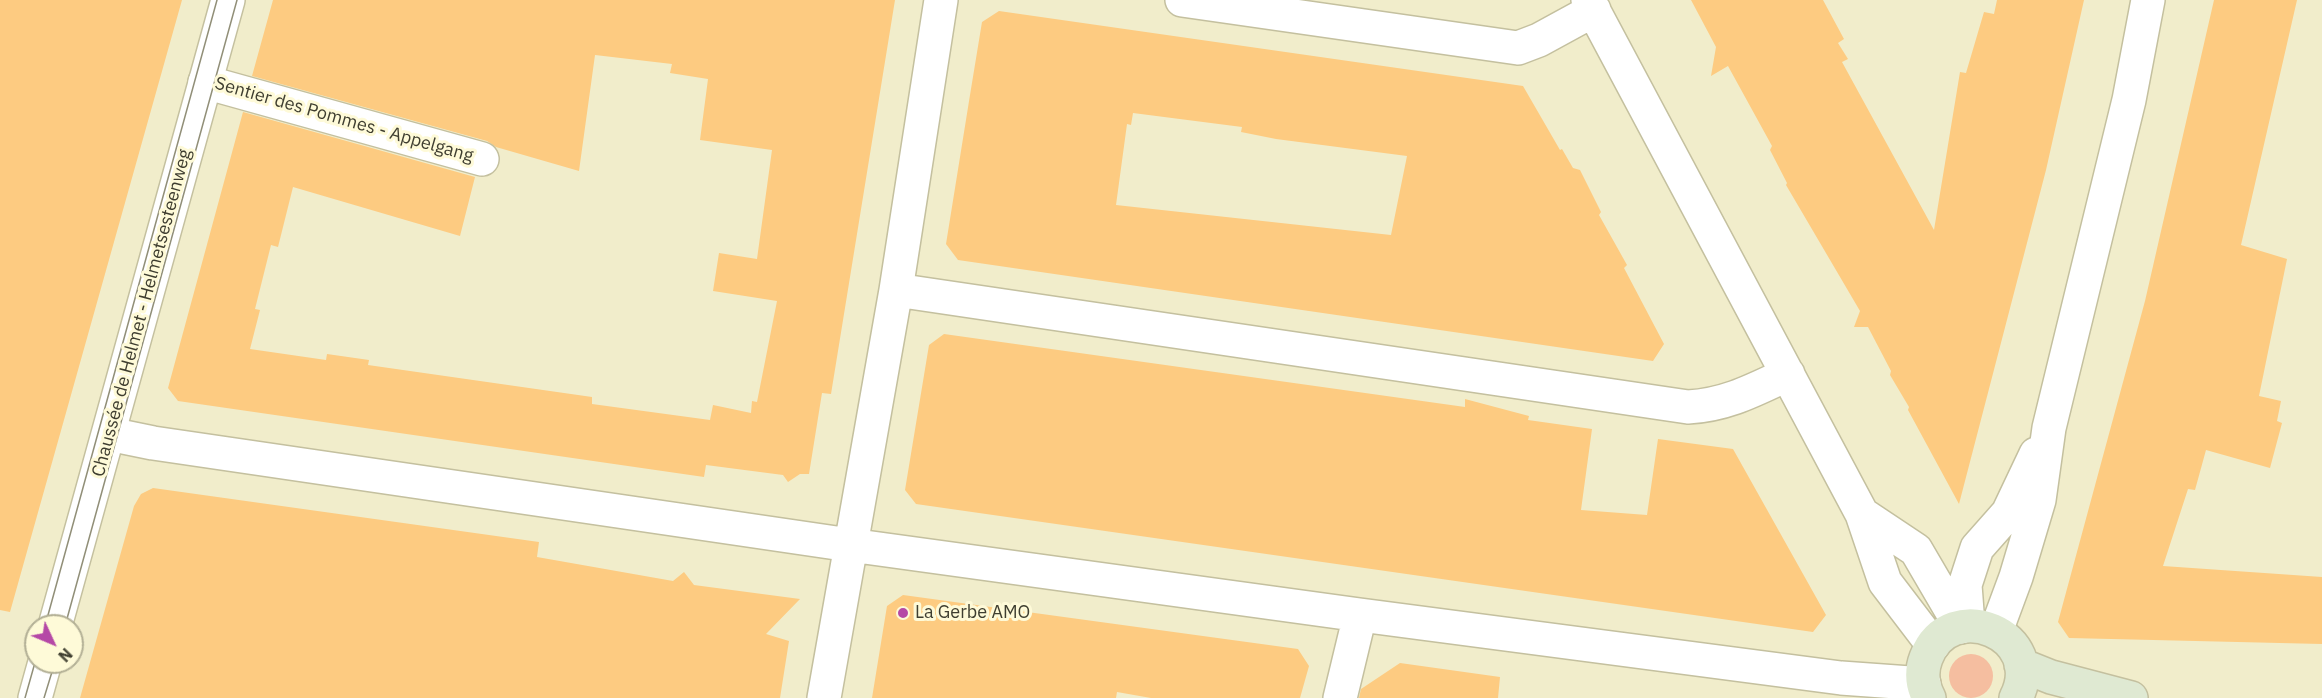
<!DOCTYPE html>
<html>
<head>
<meta charset="utf-8">
<style>
	body { margin:0 }
	#map { position:relative; width:2322px; height:698px; overflow:hidden; background:#f1edcb; font-family:"IBM Plex Sans",sans-serif }
	canvas { display:block }
	.north { position:absolute; left:24px; top:614px; width:60px; height:60px; box-sizing:border-box; background:#fefad8; border:2px solid #b2af95; border-radius:50%; rotate:134deg; font-size:16px; font-weight:700; line-height:24px; text-align:center; color:#3f3e30 }
	.north::after { content:''; display:block; margin:auto; width:21px; height:27px; background:#b548a6; clip-path:polygon(50% 0,100% 100%,50% 72%,0 100%) }
</style>
</head>
<body>
<div id="map">
<canvas width="2322" height="698"></canvas>
<div class="north">N</div>
</div>
<script>
const g = document.querySelector('canvas').getContext('2d');
g.lineJoin = 'round';
function paint(path, color) {
  g.fillStyle = color;
  g.fill(path, 'evenodd');
}
function strokePath(path, color, width, dash) {
  g.strokeStyle = color;
  g.lineWidth = width;
  g.lineCap = dash ? 'butt' : 'round';
  g.setLineDash(dash || []);
  g.stroke(path);
}
function label(font, color, halo, rows, align = 'center') {
  g.font = font + ' "IBM Plex Sans",sans-serif';
  g.lineWidth = 6;
  g.setLineDash([]);
  g.textBaseline = 'middle';
  g.strokeStyle = halo;
  g.fillStyle = color;
  for (const [text, x, y, turn = 0] of rows) {
    g.save();
    g.translate(x, y);
    g.rotate((+turn || 0) * Math.PI / 180);
    g.textAlign = isNaN(turn) ? turn : align;
    if (halo) g.strokeText(text, 0, 0);
    g.fillText(text, 0, 0);
    g.restore();
  }
}
paint(new Path2D(`
	M1949 676a22 22 0 1 1 44 0a22 22 0 1 1-44 0Z`), '#f5bea0');
paint(new Path2D(`
	M 0,0 L 182,0 L 10,612 L 0,610 Z
	M 273,0 L 895,0 L 831,394 L 822,393 L 809,474 L 800,474 L 788,482 L 783,475 L 706,465 L 704,477 L 178,401 L 168,388 L 243,112 L 475,177 L 460,236 L 293,187 L 278,247 L 271,245 L 255,309 L 260,310 L 250,349 L 326,360 L 327,354 L 369,360 L 368,365 L 592,397 L 592,404 L 710,420 L 713,405 L 751,413 L 752,401 L 757,402 L 777,301 L 713,291 L 719,253 L 757,259 L 772,150 L 700,140 L 708,79 L 670,73 L 672,64 L 595,55 L 579,171 L 496,147 L 487,141 L 252,76 Z
	M 1691,0 L 1823,0 L 1844,39 L 1838,43 L 1848,59 L 1842,62 L 1934,230 L 1960,72 L 1966,73 L 1984,12 L 1994,14 L 1997,0 L 2084,0 L 2046,170 L 1959,504 L 1908,410 L 1909,407 L 1890,375 L 1891,371 L 1868,327 L 1854,327 L 1860,311 L 1786,185 L 1787,183 L 1770,150 L 1772,146 L 1728,66 L 1711,76 L 1716,47 Z
	M 2214,0 L 2297,0 L 2241,245 L 2287,259 L 2259,396 L 2281,401 L 2277,421 L 2282,423 L 2270,468 L 2206,450 L 2195,490 L 2188,489 L 2163,566 L 2322,577 L 2322,644 L 2069,638 L 2058,622 L 2145,301 Z
	M 999,11 L 1523,86 L 1560,150 L 1562,149 L 1573,168 L 1580,170 L 1601,212 L 1599,215 L 1627,265 L 1624,268 L 1664,344 L 1653,361 L 958,260 L 946,244 L 970,95 L 982,22 ZM 1133,113 L 1242,127 L 1241,132 L 1276,139 L 1407,156 L 1391,235 L 1116,205 L 1127,124 L 1131,125 Z
	M 944,334 L 1465,407 L 1465,399 L 1529,416 L 1528,420 L 1592,429 L 1581,510 L 1647,515 L 1658,439 L 1733,449 L 1826,615 L 1813,632 L 916,504 L 905,490 L 929,345 Z
	M 153,488 L 539,542 L 537,557 L 673,581 L 684,572 L 694,585 L 800,599 L 766,634 L 789,641 L 780,698 L 80,698 L 134,506 L 141,494 Z
	M 903,595 L 1298,649 L 1309,666 L 1300,698 L 1151,698 L 1117,692 L 1116,698 L 872,698 L 887,606 Z
	M 1400,663 L 1500,677 L 1498,698 L 1359,698 L 1361,689 Z`), '#fdcb81');
const minor = new Path2D(`
	M 1182,0 L 1518,48 L 1539,40 L 1594,10
	M 1588,0 L 1862,514 L 1885,582 L 1933,645
	M 205,82 L 482,159
	M 896,290 L 1688,407 C 1726,405 1754,390 1788,374
	M 109,434 L 153,443 L 850,545 L 1360,615 L 1841,678 L 1924,684
	M 1862,514 L 1916,550 L 1961,627
	M 1968,625 L 1965,585 L 1977,548 L 2008,513 L 2036,454
	M 1996,631 L 2016,577 L 2039,500 L 2049,428 L 2129,100 L 2148,0
	M 824,698 L 896,290 L 941,0
	M 1340,698 L 1360,615`);
const tertiary = new Path2D(`
	M 55,626 L 228,0
	M 35,698 L 45,662`);
const secondary = new Path2D(`
	M 2021,665 L 2051,677 L 2131,698
	M 1929,698 C 1922,685 1921,671 1926,658 C 1950,594 2048,635 2016,698`);
strokePath(minor, '#c4c09f', 36);
strokePath(tertiary, '#c4c09f', 36);
strokePath(secondary, '#c4c09f', 36);
strokePath(minor, '#fff', 33);
strokePath(tertiary, '#fff', 33);
strokePath(secondary, '#dfe9d2', 33);
strokePath(new Path2D(`
	M 45,626 L 217,0
	M 65,626 L 237,0
	M 25,698 L 36,659
	M 44,698 L 55,662`), '#918f78', 1.5);
for (const [x, y, r, color] of [
	[903,613,6,"#b548a6"]
]) {
  const dot = new Path2D();
  dot.arc(x, y, r, 0, 2 * Math.PI);
  g.fillStyle = color;
  g.fill(dot);
  strokePath(dot, '#fefad8', 2);
}
label('18px', '#3f3e30', '#fefad8', [
	["Sentier des Pommes - Appelgang",344,120,16],
	["Chaussée de Helmet - Helmetsesteenweg",142,313,-75]
]);
label('18px', '#3f3e30', '#fefad8', [
	["La Gerbe AMO",915,613]
], 'left');
</script>
</body>
</html>
